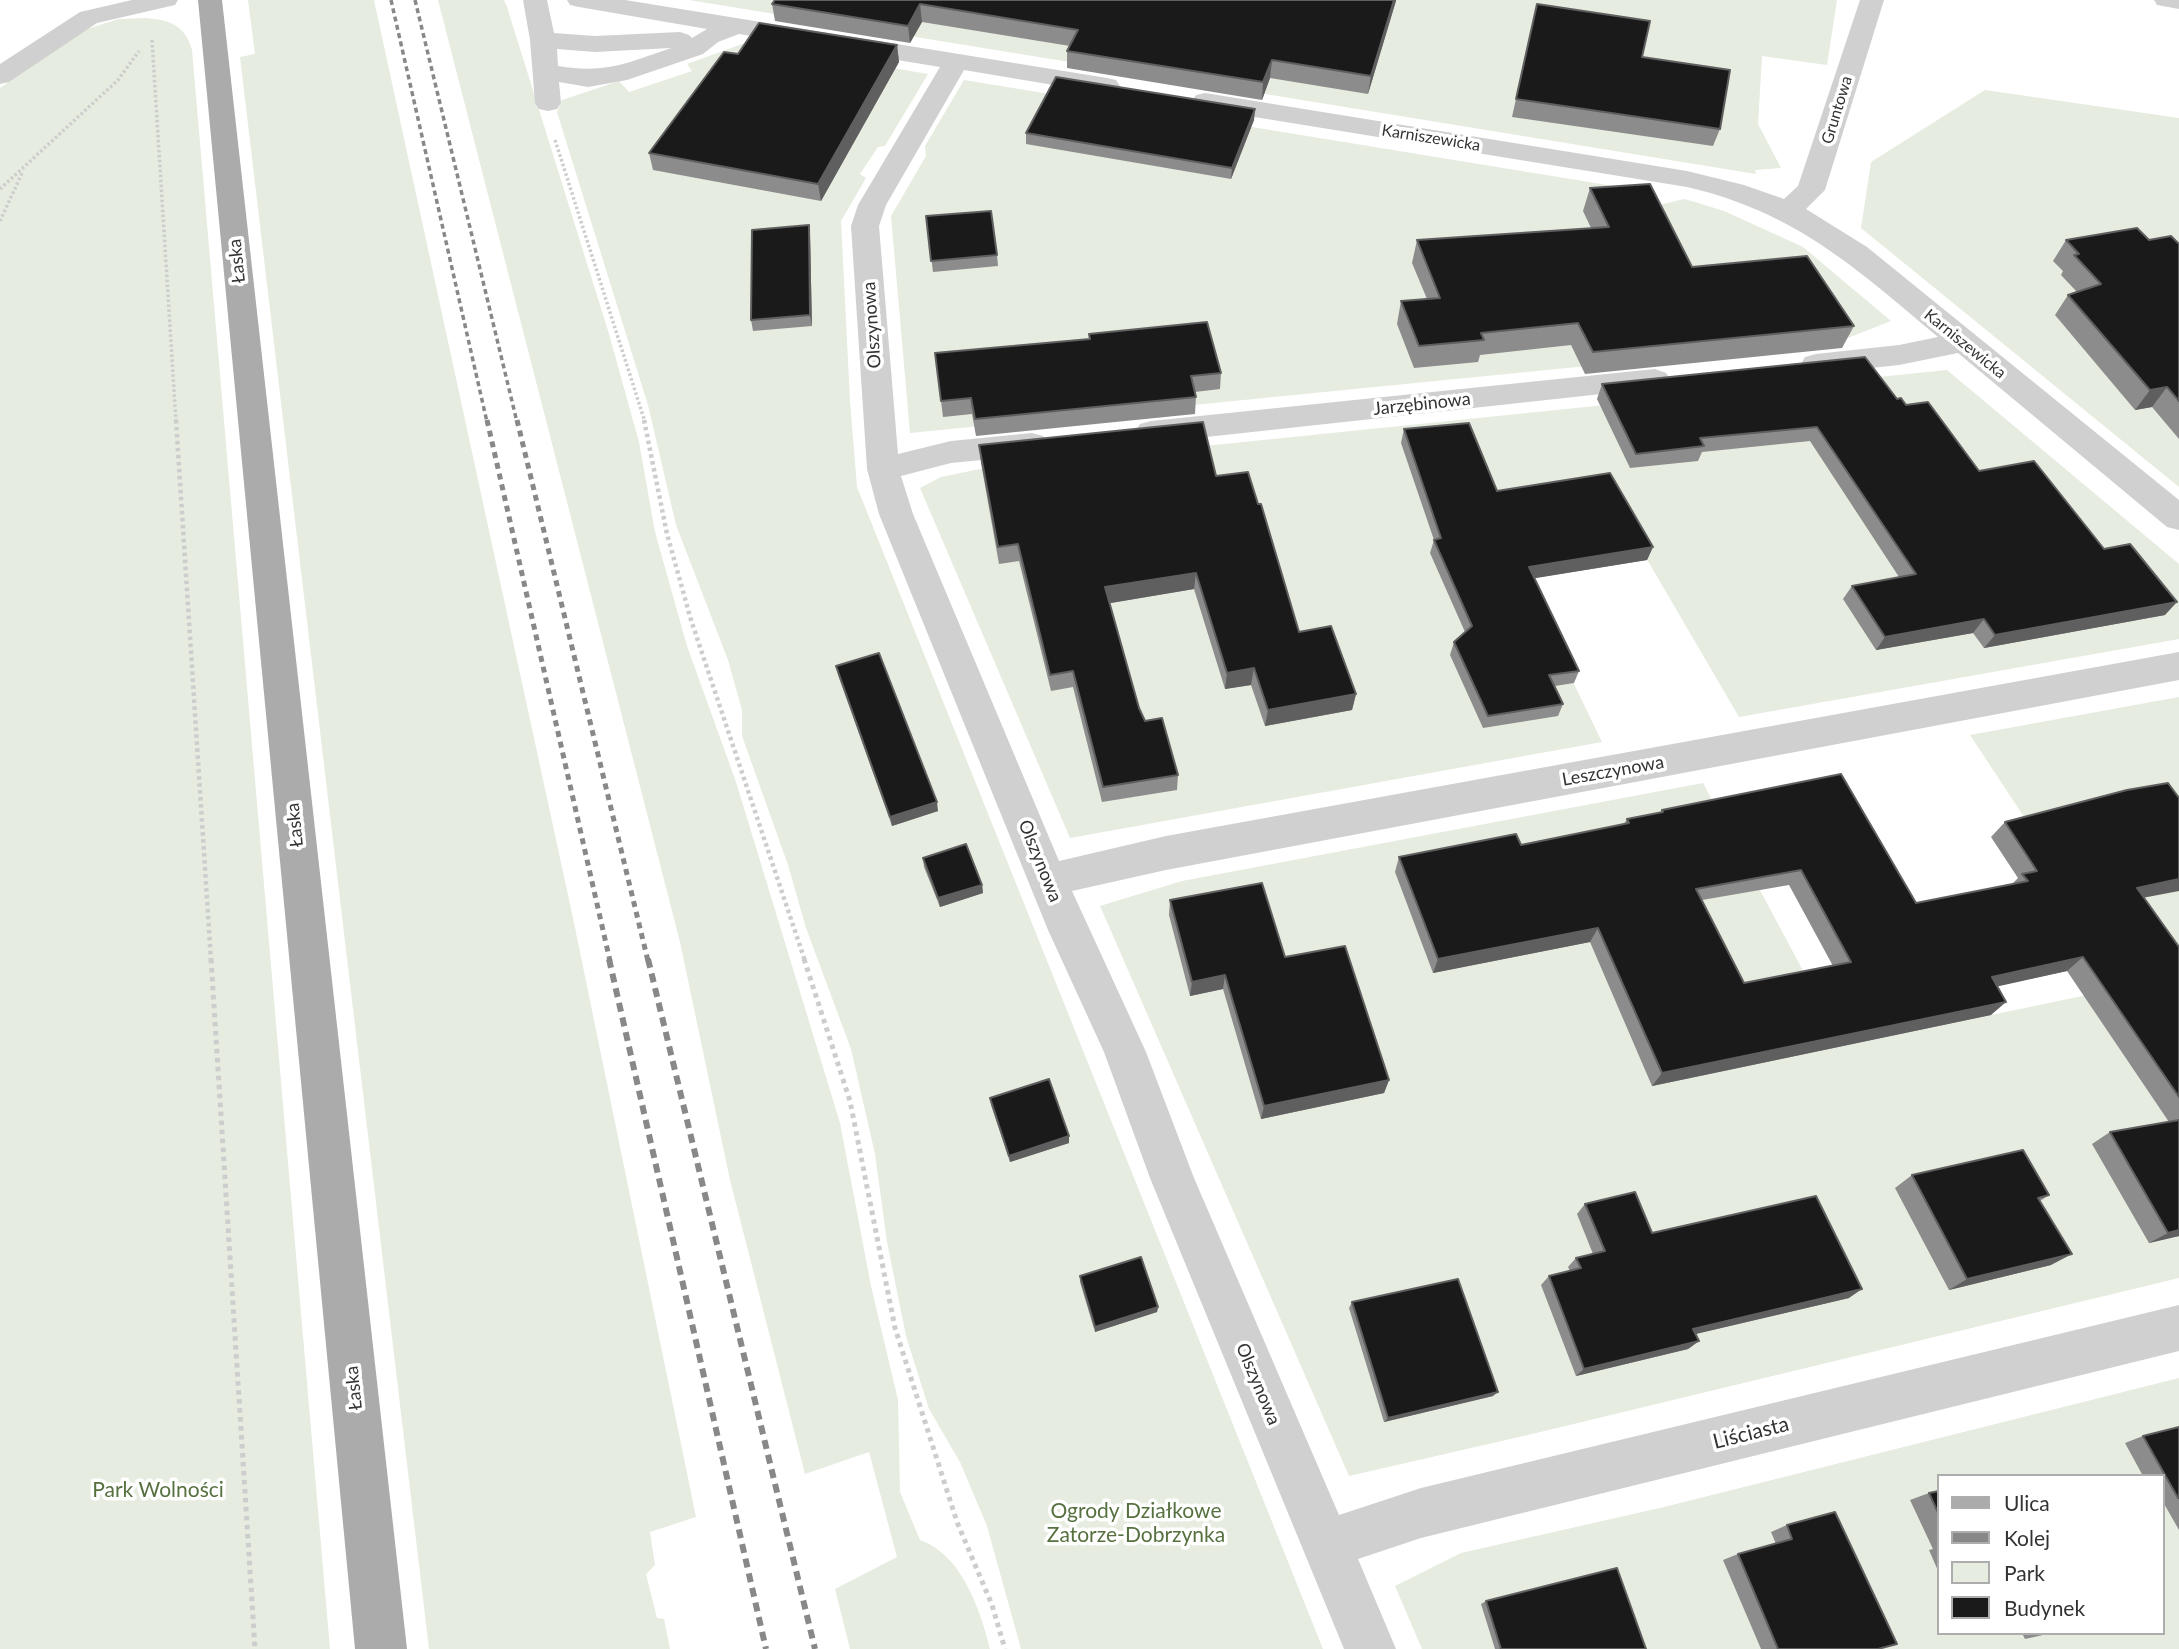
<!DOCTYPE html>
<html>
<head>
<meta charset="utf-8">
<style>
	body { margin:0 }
	#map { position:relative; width:2179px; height:1649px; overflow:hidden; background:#fff; font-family:Lato,sans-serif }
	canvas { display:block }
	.legend { position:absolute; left:1937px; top:1474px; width:228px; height:161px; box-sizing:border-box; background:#fff; border:2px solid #adadad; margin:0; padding:9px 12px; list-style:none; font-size:21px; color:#333 }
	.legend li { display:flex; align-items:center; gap:14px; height:35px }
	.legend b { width:35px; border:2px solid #adadad }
</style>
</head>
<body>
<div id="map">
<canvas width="2179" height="1649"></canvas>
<ul class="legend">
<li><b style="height:9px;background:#ababab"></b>Ulica</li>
<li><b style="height:9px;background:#888"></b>Kolej</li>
<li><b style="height:19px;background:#e6ecdf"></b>Park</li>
<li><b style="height:19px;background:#1a1a1a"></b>Budynek</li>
</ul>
</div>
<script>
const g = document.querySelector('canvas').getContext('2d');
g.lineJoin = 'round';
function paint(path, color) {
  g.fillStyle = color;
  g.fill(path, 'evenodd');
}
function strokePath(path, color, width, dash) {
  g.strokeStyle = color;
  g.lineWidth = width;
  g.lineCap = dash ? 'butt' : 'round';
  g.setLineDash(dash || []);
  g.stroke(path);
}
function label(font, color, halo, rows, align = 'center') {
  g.font = font + ' Lato,sans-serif';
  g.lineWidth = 7;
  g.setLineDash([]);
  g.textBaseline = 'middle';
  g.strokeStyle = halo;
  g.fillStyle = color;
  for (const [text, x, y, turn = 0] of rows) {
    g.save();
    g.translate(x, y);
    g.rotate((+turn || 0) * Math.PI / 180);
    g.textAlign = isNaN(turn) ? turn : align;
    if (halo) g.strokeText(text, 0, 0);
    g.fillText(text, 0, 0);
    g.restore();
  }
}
paint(new Path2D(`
	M 248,0 L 374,0 L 573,918 L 696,1517 L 650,1532 L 655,1565 L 646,1574 L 657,1618 L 664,1619 L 670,1649 L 429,1649 L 240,57 L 255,54 Z
	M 438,0 L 504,0 L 507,7 L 609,334 L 639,442 L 655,532 L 687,646 L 736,782 L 840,1123 L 871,1286 L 898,1400 L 900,1492 L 920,1540 C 962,1555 980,1609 990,1649 L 850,1649 L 835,1589 L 897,1557 L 869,1452 L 805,1474 L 730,1180 L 680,942 Z
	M 689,0 L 1837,0 L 1827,65 L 1762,56 L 1758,124 L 1781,168 L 1755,170 L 1756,174 Z
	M 146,18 C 170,20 185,25 192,50 L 330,1649 L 0,1649 L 0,88 L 87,29 L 119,19 Z
	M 745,43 L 928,74 L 885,146 L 878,147 L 860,174 L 866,178 L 841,221 L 850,401 L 857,487 L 1323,1649 L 1021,1649 L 987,1526 L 960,1462 L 929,1409 L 906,1336 L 887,1242 L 875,1154 L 851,1049 L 806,928 L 788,865 L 742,736 L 742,710 L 728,660 L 676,525 L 648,405 L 557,112 L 562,100 L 619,81 L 629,92 L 692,71 L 687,64 Z
	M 964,80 L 1638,190 L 1655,206 L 1684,199 L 1695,202 L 1724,211 L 1803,247 L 1891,321 L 1840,341 L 910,433 L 891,216 L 926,156 L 925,146 Z
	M 1985,90 L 2179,118 L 2179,487 L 1861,228 L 1871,162 Z
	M 1947,370 L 2179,564 L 2179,639 L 1739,717 L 1624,520 L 1505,541 L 1602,742 L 1070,838 L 920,488 L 941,477 L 980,469 Z
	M 2179,697 L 2179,1278 L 1532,1434 L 1349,1476 L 1100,906 L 1182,881 L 1703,783 L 1843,1046 L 2135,985 L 1970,735 Z
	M 2179,1378 L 2179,1649 L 1422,1649 L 1395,1586 L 1461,1553 L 1664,1507 ZM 1939,1476 L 2163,1476 L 2163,1633 L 1939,1633 Z`), '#e6ecdf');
strokePath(new Path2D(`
	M 152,40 L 176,422
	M 555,140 L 645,422
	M 0,189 L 118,80 L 139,51
	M 0,221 L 23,171`), '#cdcdcd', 3.5, [2.5, 2.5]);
strokePath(new Path2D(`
	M 176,420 L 211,961
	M 644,420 L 667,534 L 691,620 L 805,961`), '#cdcdcd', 4.5, [3.5, 3.5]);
strokePath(new Path2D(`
	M 211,959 L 255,1649
	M 804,959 L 850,1101 L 895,1328 L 957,1522 L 992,1605 L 1005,1649`), '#cdcdcd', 5, [4.5, 4.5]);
paint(new Path2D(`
	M 132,0 L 178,0 L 175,5 L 97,23 L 9,82 L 0,84 L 0,64 L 80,12 Z
	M 523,0 L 547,0 L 554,33 L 595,36 L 680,32 L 689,35 L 692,38 L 707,29 L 579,7 L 570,5 L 567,0 L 625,0 L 1107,78 L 1116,80 L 1120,86 L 1116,92 L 1107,94 L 964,70 L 886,205 L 879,226 L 898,454 L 951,441 L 1032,433 L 1043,436 L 1048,444 L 1043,452 L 1032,455 L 951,463 L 901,476 L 913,514 L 1059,861 L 1166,836 L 2179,652 L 2179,680 L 1166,870 L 1072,891 L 1146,1052 L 1194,1178 L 1339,1515 L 1421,1488 L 2179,1305 L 2179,1351 L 1421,1538 L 1358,1559 L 1396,1649 L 1344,1649 L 1150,1178 L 1104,1052 L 1048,930 L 879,514 L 867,469 L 851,226 L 858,205 L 940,67 L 739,34 L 718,42 L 703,54 L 627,80 L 588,87 L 559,82 L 561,103 L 557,109 L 548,111 L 539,109 L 535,103 L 530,40 ZM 671,48 C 627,63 606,74 558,66 L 557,49 L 595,52 Z
	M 1860,0 L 1884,0 L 1825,190 L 1806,209 L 1867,247 L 2179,500 L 2179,530 L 2167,527 L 1958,353 L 1899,365 L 1816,374 L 1805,371 L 1801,364 L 1805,357 L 1816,354 L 1899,345 L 1938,337 C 1856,268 1795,212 1687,187 L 1205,109 L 1196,107 L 1192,101 L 1196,95 L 1205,93 L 1687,171 L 1744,185 L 1784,199 L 1798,186 Z
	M 2154,0 L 2179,0 L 2179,9 L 2157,5 Z
	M 1655,369 L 1666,373 L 1671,380 L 1666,387 L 1151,443 L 1140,440 L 1135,432 L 1140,424 L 1151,421 Z`), '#d0d0d0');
paint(new Path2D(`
	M 198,0 L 222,0 L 407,1649 L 355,1649 Z`), '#ababab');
strokePath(new Path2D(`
	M 391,0 L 487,422
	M 415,0 L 517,422`), '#888', 3.5, [5, 3.5]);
strokePath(new Path2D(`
	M 487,420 L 610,961
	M 517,420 L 648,961`), '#888', 5, [6, 5]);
strokePath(new Path2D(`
	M 609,959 L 766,1649
	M 648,959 L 815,1649`), '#888', 6, [9, 6]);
paint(new Path2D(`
	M 775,0 L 1396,0 L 1368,94 L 1270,78 L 1262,100 L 1067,68 L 1067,51 L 1070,46 L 922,22 L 910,43 L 775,21 L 772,4 Z
	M 1533,22 L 1642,57 L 1720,129 L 1713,146 L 1512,117 Z
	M 897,45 L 899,62 L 821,201 L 653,170 L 649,153 L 738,54 Z
	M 1255,109 L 1254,120 L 1231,179 L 1026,144 L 1026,133 Z
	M 1590,188 L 1692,267 L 1854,326 L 1842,348 L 1585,374 L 1571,345 L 1480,355 L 1478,362 L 1414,368 L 1397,324 L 1401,301 L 1427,299 L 1412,263 L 1417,240 L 1591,228 L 1583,211 Z
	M 926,216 L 997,255 L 998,266 L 933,272 Z
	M 809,225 L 810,236 L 812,326 L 753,331 L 751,320 Z
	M 2066,240 L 2149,240 L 2179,244 L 2179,439 L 2152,407 L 2135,410 L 2055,315 L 2068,295 L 2077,292 L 2061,275 L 2063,271 L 2053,261 Z
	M 1089,334 L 1221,373 L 1220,389 L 1195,392 L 1196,397 L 1195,414 L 976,436 L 972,414 L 943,417 L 935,353 L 1089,339 Z
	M 1602,384 L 1897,399 L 1906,405 L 1979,471 L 2104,549 L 2165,615 L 1984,648 L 1973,633 L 1876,650 L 1843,599 L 1852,586 L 1899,577 L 1810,441 L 1702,452 L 1698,461 L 1630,468 L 1597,399 Z
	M 1404,429 L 1497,491 L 1653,547 L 1647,560 L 1534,578 L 1579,671 L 1574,683 L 1555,686 L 1563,704 L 1558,716 L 1483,728 L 1450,655 L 1454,642 L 1465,632 L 1430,553 L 1434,540 L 1401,443 Z
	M 979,445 L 1216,476 L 1258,504 L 1299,632 L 1356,694 L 1352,710 L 1265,726 L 1251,685 L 1225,689 L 1194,589 L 1110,603 L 1139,708 L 1145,721 L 1178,775 L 1177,790 L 1102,802 L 1073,687 L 1051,691 L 1019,561 L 999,564 L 981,463 Z
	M 836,666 L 938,811 L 892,826 L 838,675 Z
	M 1662,810 L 1916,903 L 2012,884 L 2018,878 L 1991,837 L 2005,822 L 2144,897 L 2179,947 L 2179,1236 L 2149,1243 L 2092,1144 L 2110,1132 L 2169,1122 L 2067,971 L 1997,986 L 1991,1015 L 1652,1086 L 1590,942 L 1433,973 L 1395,872 L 1399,857 L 1521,845 L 1624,824 L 1627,819 L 1660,813 ZM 1789,885 L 1833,966 L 1744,983 L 1702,900 Z
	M 923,858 L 982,885 L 983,893 L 940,907 L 924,867 Z
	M 1170,900 L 1285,957 L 1389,1080 L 1384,1093 L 1261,1119 L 1223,989 L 1190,996 L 1169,915 Z
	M 990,1098 L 1069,1136 L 1069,1143 L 1010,1162 L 991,1105 Z
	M 1912,1175 L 2049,1195 L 2040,1201 L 2051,1265 L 1949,1290 L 1895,1188 Z
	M 1585,1204 L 1652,1233 L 1849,1298 L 1695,1334 L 1699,1341 L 1688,1349 L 1576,1376 L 1541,1285 L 1549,1276 L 1570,1271 L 1568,1267 L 1576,1258 L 1593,1254 L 1577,1214 Z
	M 1080,1276 L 1158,1307 L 1157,1312 L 1095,1332 L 1080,1282 Z
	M 1352,1302 L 1493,1396 L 1384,1422 L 1349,1308 Z
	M 2179,1427 L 2179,1530 L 2163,1502 L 2163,1476 L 2143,1476 L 2125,1443 L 2143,1436 Z
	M 1939,1491 L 1939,1573 L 1929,1550 L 1933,1549 L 1910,1500 L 1929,1493 Z
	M 1787,1525 L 1878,1649 L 1761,1649 L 1723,1560 L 1738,1554 L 1776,1544 L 1771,1532 Z
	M 1486,1601 L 1646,1649 L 1495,1649 L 1481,1604 Z
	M 2022,1633 L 2052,1633 L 2025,1639 Z`), '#8c8c8c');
paint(new Path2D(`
	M 1394,0 L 1396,0 L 1396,1 L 1368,94 L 1371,76 Z
	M 920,4 L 922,22 L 910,43 L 908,26 Z
	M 897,45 L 899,62 L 821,201 L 818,184 Z
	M 1272,60 L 1270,78 L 1262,100 L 1263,82 Z
	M 1255,109 L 1254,120 L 1231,179 L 1232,168 Z
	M 809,225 L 810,236 L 812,326 L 810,315 Z
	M 2167,387 L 2152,407 L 2135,410 L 2150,390 Z
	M 1653,547 L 1647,560 L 1524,580 L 1529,567 Z
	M 1196,573 L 1194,589 L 1105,604 L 1105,587 Z
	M 2177,602 L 2165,615 L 1984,648 L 1995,635 Z
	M 1984,619 L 1973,633 L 1876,650 L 1885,637 Z
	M 1254,668 L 1251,685 L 1225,689 L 1227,673 Z
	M 1356,694 L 1352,710 L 1265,726 L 1268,710 Z
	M 937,802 L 938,811 L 892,826 L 890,817 Z
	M 2179,879 L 2179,891 L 2121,902 L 2137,888 Z
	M 982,885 L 983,893 L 940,907 L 938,898 Z
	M 1598,928 L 1590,942 L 1433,973 L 1438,959 Z
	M 2083,957 L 2067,971 L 1977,991 L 1992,977 Z
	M 1225,975 L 1223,989 L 1190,996 L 1192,982 Z
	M 2006,1002 L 1991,1015 L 1652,1086 L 1662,1073 Z
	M 1389,1080 L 1384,1093 L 1261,1119 L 1264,1106 Z
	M 1069,1136 L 1069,1143 L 1010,1162 L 1009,1156 Z
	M 2179,1230 L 2179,1236 L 2149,1243 L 2168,1233 Z
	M 2072,1254 L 2051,1265 L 1949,1290 L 1967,1279 Z
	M 1862,1289 L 1849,1298 L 1683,1337 L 1693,1329 Z
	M 1158,1307 L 1157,1312 L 1095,1332 L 1095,1327 Z
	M 1699,1341 L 1688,1349 L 1576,1376 L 1584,1369 Z
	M 1498,1392 L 1493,1396 L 1384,1422 L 1388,1418 Z`), '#5f5f5f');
const building = new Path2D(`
	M 775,0 L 1394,0 L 1371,76 L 1272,60 L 1263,82 L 1067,51 L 1078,30 L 920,4 L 908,26 L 772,4 Z
	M 1537,4 L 1650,21 L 1642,57 L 1730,70 L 1720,129 L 1516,99 Z
	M 759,23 L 897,45 L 818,184 L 649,153 L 724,52 L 738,54 Z
	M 1056,77 L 1255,109 L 1232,168 L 1026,133 Z
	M 1650,184 L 1692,267 L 1807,256 L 1854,326 L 1593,352 L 1578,323 L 1481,333 L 1484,340 L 1419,346 L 1401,301 L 1440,298 L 1417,240 L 1609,227 L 1590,188 Z
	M 991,211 L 997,255 L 931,261 L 926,216 Z
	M 809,225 L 810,315 L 751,320 L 752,230 Z
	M 2137,228 L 2149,240 L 2171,236 L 2179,244 L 2179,401 L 2167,387 L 2150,390 L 2068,295 L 2101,284 L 2074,255 L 2079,254 L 2066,240 Z
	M 1207,322 L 1221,373 L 1191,376 L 1196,397 L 975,419 L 971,398 L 941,401 L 935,353 L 1090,339 L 1089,334 Z
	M 1865,357 L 1897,399 L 1901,398 L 1906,405 L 1928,402 L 1979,471 L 2034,461 L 2104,549 L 2130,544 L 2177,602 L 1995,635 L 1984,619 L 1885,637 L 1852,586 L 1916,574 L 1817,427 L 1700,438 L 1704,446 L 1636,454 L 1602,384 Z
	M 1203,422 L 1216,476 L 1248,472 L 1258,504 L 1261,504 L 1299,632 L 1331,626 L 1356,694 L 1268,710 L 1254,668 L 1227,673 L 1196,573 L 1105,587 L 1139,708 L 1145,721 L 1162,718 L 1178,775 L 1103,787 L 1073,671 L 1050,675 L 1018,544 L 998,547 L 979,445 Z
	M 1469,423 L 1497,491 L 1610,473 L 1653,547 L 1529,567 L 1579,671 L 1549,675 L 1563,704 L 1488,716 L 1454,642 L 1472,626 L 1434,540 L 1441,538 L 1404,429 Z
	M 879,653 L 937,802 L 890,817 L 836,666 Z
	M 1841,774 L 1916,903 L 2028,881 L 2022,874 L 2037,871 L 2005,822 L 2127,790 L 2168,783 L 2179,798 L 2179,879 L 2137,888 L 2179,947 L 2179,1097 L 2083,957 L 1992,977 L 2006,1002 L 1662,1073 L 1598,928 L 1438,959 L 1399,857 L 1516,834 L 1521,845 L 1629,823 L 1627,819 L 1663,812 L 1662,810 ZM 1801,870 L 1851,962 L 1744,983 L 1696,889 Z
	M 966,844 L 982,885 L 938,898 L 923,858 Z
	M 1262,883 L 1285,957 L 1345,946 L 1389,1080 L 1264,1106 L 1225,975 L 1192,982 L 1170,900 Z
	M 1049,1079 L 1069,1136 L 1009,1156 L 990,1098 Z
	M 2179,1120 L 2179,1230 L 2168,1233 L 2110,1132 Z
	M 2023,1150 L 2049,1195 L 2038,1198 L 2072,1254 L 1967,1279 L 1912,1175 Z
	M 1635,1192 L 1652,1233 L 1816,1196 L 1862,1289 L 1693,1329 L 1699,1341 L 1584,1369 L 1549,1276 L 1581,1268 L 1576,1258 L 1605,1251 L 1585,1204 Z
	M 1141,1257 L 1158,1307 L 1095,1327 L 1080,1276 Z
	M 1458,1279 L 1498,1392 L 1388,1418 L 1352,1302 Z
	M 2179,1427 L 2179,1498 L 2178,1498 L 2143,1436 Z
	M 1939,1491 L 1939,1515 L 1929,1493 Z
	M 1835,1512 L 1897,1644 L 1878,1649 L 1778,1649 L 1738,1554 L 1792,1539 L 1787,1525 Z
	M 1617,1568 L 1646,1649 L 1501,1649 L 1486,1601 Z`);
paint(building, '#1a1a1a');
strokePath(building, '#5f5f5f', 2);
label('16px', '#333', '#fff', [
	["Gruntowa",1837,110,-73],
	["Karniszewicka",1431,138,9],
	["Karniszewicka",1965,344,39]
]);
label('18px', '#333', '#fff', [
	["Łaska",237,261,-96],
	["Olszynowa",872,325,-94],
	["Jarzębinowa",1422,404,-6],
	["Leszczynowa",1613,771,-10],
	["Łaska",295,825,-96],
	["Olszynowa",1040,861,68],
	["Olszynowa",1258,1384,67],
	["Łaska",354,1388,-96]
]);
label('21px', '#333', '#fff', [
	["Liściasta",1751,1433,-14]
]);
label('21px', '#56703f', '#fff', [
	["Park Wolności",158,1490],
	["Ogrody Działkowe",1136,1511],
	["Zatorze-Dobrzynka",1136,1535]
]);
</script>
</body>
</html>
